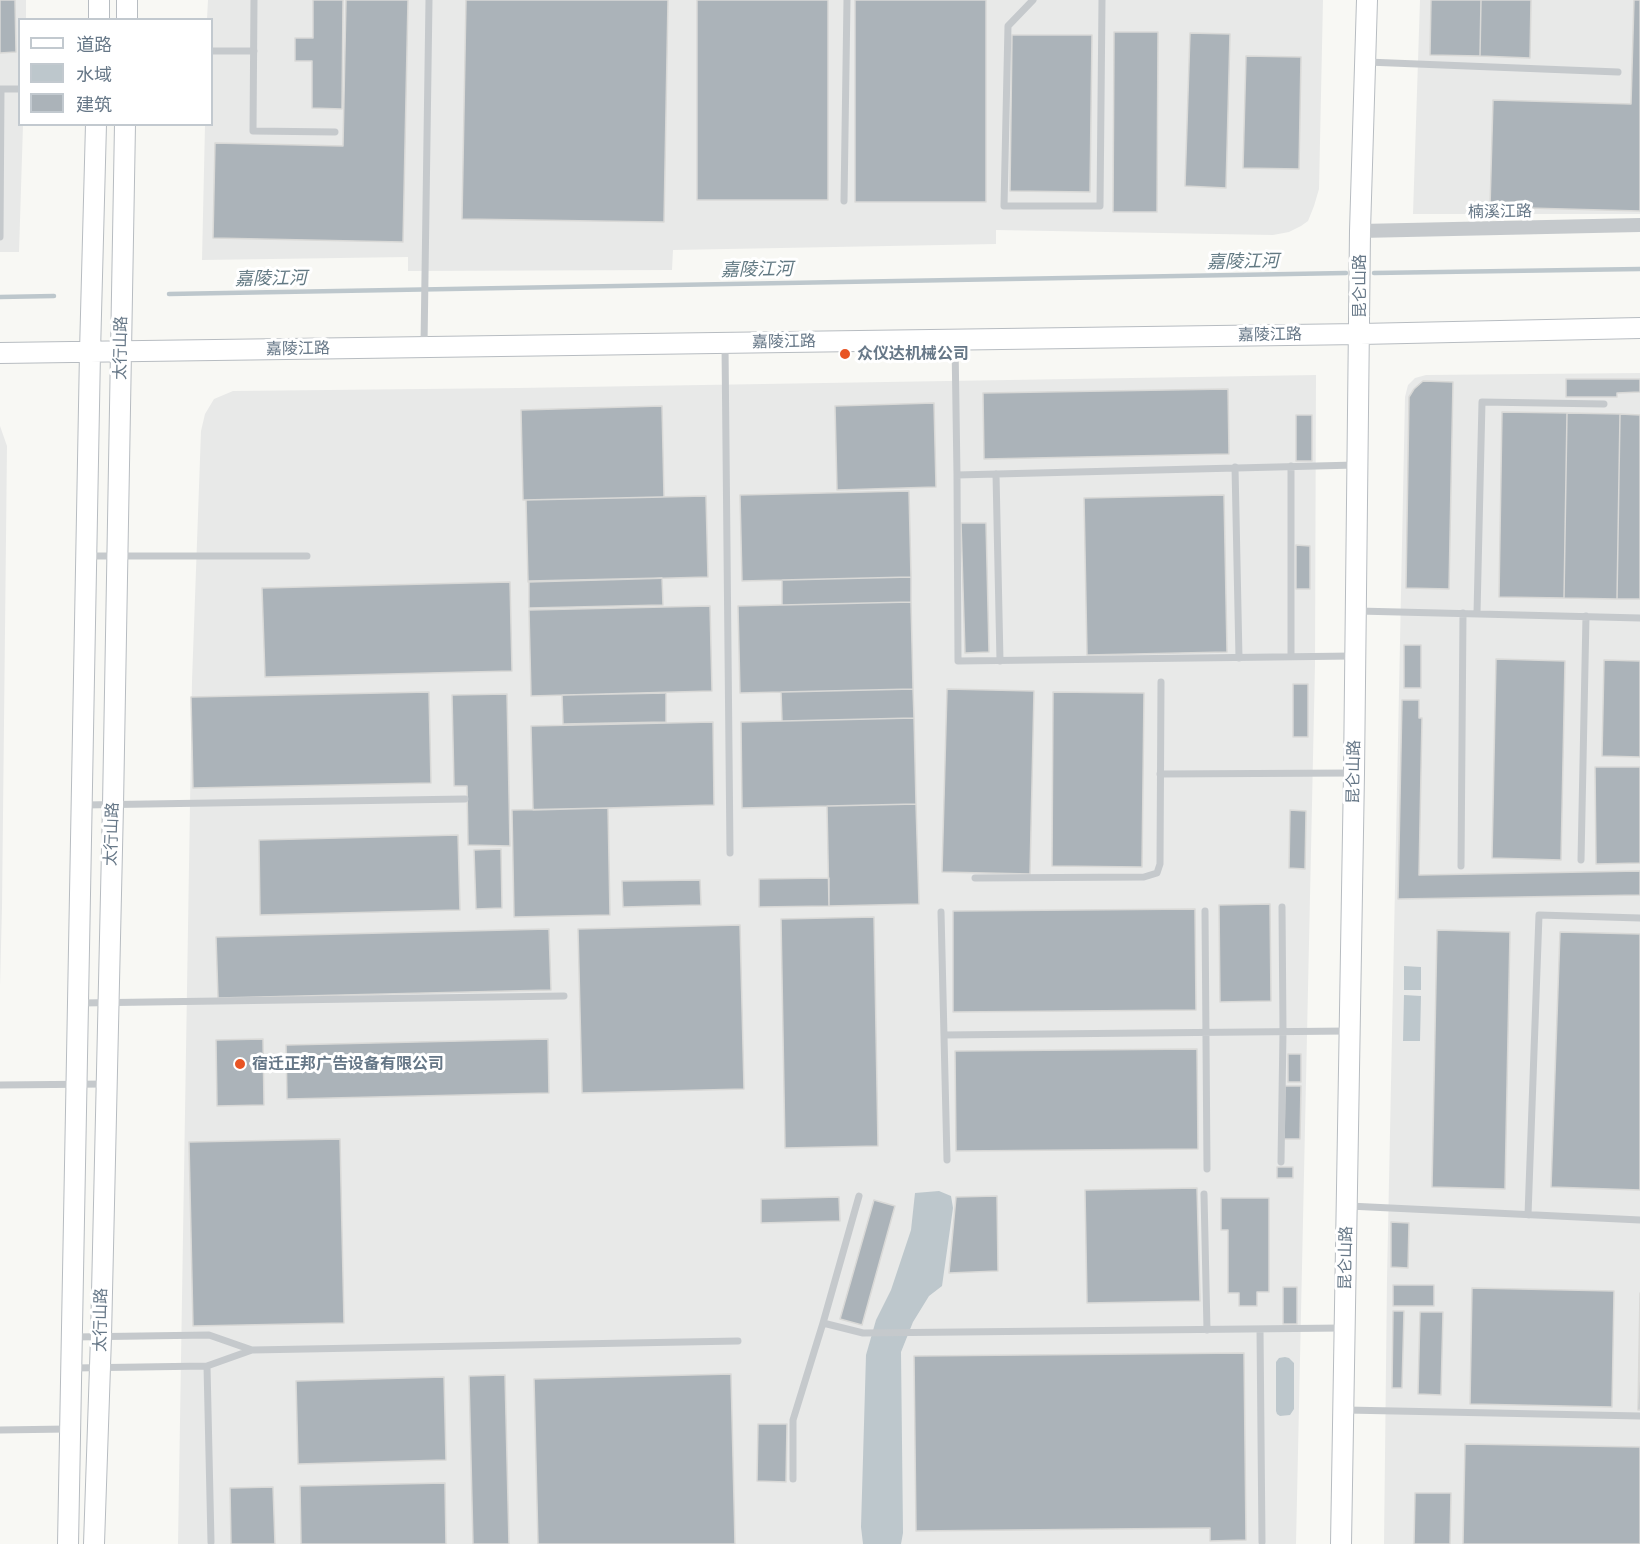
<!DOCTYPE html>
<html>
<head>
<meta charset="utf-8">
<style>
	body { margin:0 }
	#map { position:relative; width:1640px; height:1544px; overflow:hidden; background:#f8f8f4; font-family:Cabin,"Noto Sans SC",sans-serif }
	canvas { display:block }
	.legend { position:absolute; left:18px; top:18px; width:195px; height:108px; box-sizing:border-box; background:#fff; border:2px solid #c2c9cf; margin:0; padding:8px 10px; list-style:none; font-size:18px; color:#667787 }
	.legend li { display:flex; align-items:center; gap:12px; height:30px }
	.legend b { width:30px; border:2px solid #c2c9cf }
</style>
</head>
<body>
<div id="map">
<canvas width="1640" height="1544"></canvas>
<ul class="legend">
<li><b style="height:8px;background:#fff"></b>道路</li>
<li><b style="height:16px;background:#bdc7cc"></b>水域</li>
<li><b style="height:16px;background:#abb3b9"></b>建筑</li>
</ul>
</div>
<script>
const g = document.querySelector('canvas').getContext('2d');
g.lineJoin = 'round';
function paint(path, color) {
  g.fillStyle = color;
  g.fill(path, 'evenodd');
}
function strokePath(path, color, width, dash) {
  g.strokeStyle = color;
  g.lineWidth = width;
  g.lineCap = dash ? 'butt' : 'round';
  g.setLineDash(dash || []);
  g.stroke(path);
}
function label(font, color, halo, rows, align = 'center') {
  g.font = font + ' Cabin,"Noto Sans SC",sans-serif';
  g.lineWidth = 6;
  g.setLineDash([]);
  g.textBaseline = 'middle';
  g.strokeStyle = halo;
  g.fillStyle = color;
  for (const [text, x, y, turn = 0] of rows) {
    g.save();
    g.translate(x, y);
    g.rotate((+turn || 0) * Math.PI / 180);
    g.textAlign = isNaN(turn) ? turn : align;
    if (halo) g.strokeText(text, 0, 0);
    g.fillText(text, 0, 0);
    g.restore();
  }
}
paint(new Path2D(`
	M 0,0 L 26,0 L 26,19 L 20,20 L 20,124 L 23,125 L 19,252 L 0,252 Z
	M 208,0 L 1323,0 L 1319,189 L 1314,206 L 1308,221 L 1301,226 L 1289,232 L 1273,235 L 996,230 L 996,244 L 673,250 L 672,270 L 408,271 L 408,257 L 202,260 L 205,125 L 212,124 L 212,20 L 207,19 Z
	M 1420,0 L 1640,0 L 1640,214 L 1413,214 Z
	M 1640,373 L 1640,1544 L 1384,1544 L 1387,1279 L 1405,397 L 1408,385 L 1415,378 L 1426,375 Z
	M 1316,375 L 1315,665 L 1296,1544 L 178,1544 L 192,681 L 201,431 L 205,414 L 214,399 L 233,391 L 518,388 Z
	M 0,426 L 7,446 L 2,907 L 0,986 Z`), '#e8e9e8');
paint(new Path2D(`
	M 1404,966 L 1421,967 L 1421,990 L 1404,990 Z
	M 1404,995 L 1421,996 L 1420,1041 L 1403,1041 Z
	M 939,1191 L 951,1196 L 953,1208 L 942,1286 L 929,1296 L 913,1322 L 901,1352 L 903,1533 L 901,1544 L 863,1544 L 861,1527 L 866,1355 L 876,1320 L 891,1290 L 911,1230 L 915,1193 Z
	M 1285,1357 L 1289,1358 L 1294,1363 L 1294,1409 L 1290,1415 L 1280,1416 L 1277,1414 L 1276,1411 L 1276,1362 L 1279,1358 Z`), '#bdc7cc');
strokePath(new Path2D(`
	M 1374,273 L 1640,269
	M 169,294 L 1346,273
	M 0,297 L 54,296`), '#bdc7cc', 4.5);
const building = new Path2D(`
	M 0,0 L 15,0 L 16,52 L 0,53 Z
	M 313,0 L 343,0 L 342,109 L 312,108 L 312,61 L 295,61 L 295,38 L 313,38 Z
	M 346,0 L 408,0 L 403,242 L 213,238 L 215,143 L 343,146 Z
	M 466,0 L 668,0 L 664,222 L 462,219 Z
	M 697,0 L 828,0 L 828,200 L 697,200 Z
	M 855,0 L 986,0 L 986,202 L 855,202 Z
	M 1431,0 L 1481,0 L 1480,56 L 1430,55 Z
	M 1481,0 L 1531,0 L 1530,58 L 1480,56 Z
	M 1634,0 L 1640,0 L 1640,211 L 1490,207 L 1493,100 L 1631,104 Z
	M 1114,32 L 1158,32 L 1157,212 L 1113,212 Z
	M 1190,33 L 1230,34 L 1226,188 L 1185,186 Z
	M 1012,35 L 1092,35 L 1090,192 L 1010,191 Z
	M 1246,56 L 1301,57 L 1299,169 L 1243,168 Z
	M 1566,379 L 1640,379 L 1640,392 L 1617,393 L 1617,397 L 1566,397 Z
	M 1423,381 L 1453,382 L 1449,589 L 1406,588 L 1409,397 L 1414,389 Z
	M 1228,389 L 1229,454 L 984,459 L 983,393 Z
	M 934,403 L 936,487 L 837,490 L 835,406 Z
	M 662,406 L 664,497 L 523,500 L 521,410 Z
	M 1502,412 L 1567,413 L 1564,598 L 1499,597 Z
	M 1567,413 L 1620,414 L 1617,599 L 1564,598 Z
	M 1620,414 L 1640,415 L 1640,599 L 1617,599 Z
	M 1296,415 L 1312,415 L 1312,461 L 1296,461 Z
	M 909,491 L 911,577 L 742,581 L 740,495 Z
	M 1224,495 L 1227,652 L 1087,655 L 1084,498 Z
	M 706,496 L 708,577 L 528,582 L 526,500 Z
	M 961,523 L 986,523 L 989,652 L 965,653 Z
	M 1296,545 L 1310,546 L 1310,589 L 1296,589 Z
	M 911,577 L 911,602 L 782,605 L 782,580 Z
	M 662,578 L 663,605 L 529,608 L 529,581 Z
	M 510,582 L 512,671 L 265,677 L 262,588 Z
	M 911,602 L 913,689 L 740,693 L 738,606 Z
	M 710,606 L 712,691 L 531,696 L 529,610 Z
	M 1404,645 L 1421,645 L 1421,688 L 1404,688 Z
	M 1496,659 L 1565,661 L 1561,860 L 1492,858 Z
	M 1604,660 L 1640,661 L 1640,757 L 1602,756 Z
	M 1293,684 L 1308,684 L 1308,737 L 1293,737 Z
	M 913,689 L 914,718 L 782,721 L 781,692 Z
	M 947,689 L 1034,691 L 1030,874 L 942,872 Z
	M 429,692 L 431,783 L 193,788 L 191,697 Z
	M 1053,692 L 1144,693 L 1142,867 L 1052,866 Z
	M 666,693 L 666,722 L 563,724 L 562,695 Z
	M 507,694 L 510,846 L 468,845 L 467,786 L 454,786 L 452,695 Z
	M 1402,700 L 1419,700 L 1419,718 L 1422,718 L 1419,875 L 1640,871 L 1640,895 L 1398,899 Z
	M 914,718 L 916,804 L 742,808 L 741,722 Z
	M 713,722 L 714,805 L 533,810 L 531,726 Z
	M 1595,767 L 1640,767 L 1640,863 L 1596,864 Z
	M 916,804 L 919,904 L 829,906 L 827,806 Z
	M 608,808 L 610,915 L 514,917 L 512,810 Z
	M 1290,810 L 1306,811 L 1305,869 L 1289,868 Z
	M 458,835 L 460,910 L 260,915 L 259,840 Z
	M 501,849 L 502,908 L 476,909 L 474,850 Z
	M 829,878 L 829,906 L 759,907 L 759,879 Z
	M 700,880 L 701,905 L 623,907 L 622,881 Z
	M 1270,904 L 1271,1001 L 1220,1002 L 1219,905 Z
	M 1195,909 L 1196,1010 L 953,1012 L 953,911 Z
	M 874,917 L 878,1146 L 785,1148 L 781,919 Z
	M 740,925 L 744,1089 L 582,1093 L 578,929 Z
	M 549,929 L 551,990 L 218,998 L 216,937 Z
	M 1437,930 L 1510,932 L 1505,1189 L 1432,1187 Z
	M 1560,932 L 1640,934 L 1640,1190 L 1551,1187 Z
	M 263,1039 L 264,1105 L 217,1106 L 216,1040 Z
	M 548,1039 L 549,1093 L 287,1099 L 286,1045 Z
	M 1197,1049 L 1198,1149 L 956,1151 L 955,1051 Z
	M 1288,1054 L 1301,1054 L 1301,1082 L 1288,1082 Z
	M 1285,1086 L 1301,1086 L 1300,1139 L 1284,1139 Z
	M 340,1139 L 344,1323 L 193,1326 L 189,1142 Z
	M 1277,1167 L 1293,1167 L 1293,1178 L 1277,1178 Z
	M 1197,1188 L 1200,1301 L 1087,1303 L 1085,1190 Z
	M 997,1196 L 998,1271 L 949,1273 L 956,1197 Z
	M 839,1197 L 840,1221 L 761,1223 L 761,1199 Z
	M 1221,1198 L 1269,1198 L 1269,1292 L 1257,1292 L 1257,1306 L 1239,1306 L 1239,1293 L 1228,1293 L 1228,1230 L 1221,1230 Z
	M 874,1200 L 895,1206 L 862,1325 L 840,1319 Z
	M 1391,1222 L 1409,1223 L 1408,1268 L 1391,1267 Z
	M 1393,1285 L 1434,1285 L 1434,1306 L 1393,1306 Z
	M 1283,1287 L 1297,1287 L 1297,1324 L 1283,1324 Z
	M 1472,1288 L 1614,1291 L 1612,1407 L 1470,1404 Z
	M 1640,1293 L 1640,1410 L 1638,1410 Z
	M 1393,1311 L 1404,1311 L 1402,1388 L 1392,1388 Z
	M 1420,1312 L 1443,1312 L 1441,1395 L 1418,1394 Z
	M 1244,1353 L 1246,1540 L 1210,1541 L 1210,1528 L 916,1531 L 914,1356 Z
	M 731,1374 L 735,1544 L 538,1544 L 534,1379 Z
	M 505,1375 L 509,1544 L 473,1544 L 469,1376 Z
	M 444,1377 L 446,1460 L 298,1464 L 296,1381 Z
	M 758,1424 L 787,1424 L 786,1482 L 757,1481 Z
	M 1465,1444 L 1640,1447 L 1640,1544 L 1463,1544 Z
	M 445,1483 L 446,1544 L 301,1544 L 300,1486 Z
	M 273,1487 L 275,1544 L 231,1544 L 230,1488 Z
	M 1415,1493 L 1451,1493 L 1450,1544 L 1414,1544 Z`);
paint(building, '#abb3b9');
strokePath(building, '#d9d9d7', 1.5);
const secondary = new Path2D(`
	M 99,20 L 99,0
	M 127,20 L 127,0
	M 0,353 L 1360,334 L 1640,328
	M 68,1544 L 90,352 L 96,124
	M 94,1544 L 101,1337 L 113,805 L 125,124
	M 1341,1544 L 1354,773 L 1360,231 L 1367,0`);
strokePath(secondary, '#b7bcc1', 22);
strokePath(new Path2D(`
	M 254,0 L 253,131 L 335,132
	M 1033,0 L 1008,26 L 1004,206 L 1100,206 L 1102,0
	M 212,51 L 254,51
	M 1367,62 L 1618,72
	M 0,89 L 20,89
	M 844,201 L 847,0
	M 0,237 L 1,89
	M 955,343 L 957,475
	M 424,345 L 429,0
	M 725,345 L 730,853
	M 1235,467 L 1239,658
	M 996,474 L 1000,661
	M 89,556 L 307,556
	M 1358,611 L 1640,618
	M 1477,613 L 1482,402 L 1604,404
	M 1352,656 L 958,661 L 957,475 L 1356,465
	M 1291,657 L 1291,466
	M 1160,774 L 1352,773
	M 84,805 L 465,799
	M 1581,860 L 1586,616
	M 1461,866 L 1463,613
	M 975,878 L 1144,877 L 1157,873 L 1160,864 L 1161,682
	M 1205,911 L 1207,1169
	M 941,912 L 947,1160
	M 81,1003 L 564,996
	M 944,1035 L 1347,1031
	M 0,1085 L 106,1084
	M 1281,1162 L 1283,1032 L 1282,907
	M 1204,1194 L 1207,1330
	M 859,1196 L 823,1323 L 863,1333 L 1342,1328
	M 1349,1206 L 1640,1220
	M 1528,1215 L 1539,915 L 1640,918
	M 1260,1329 L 1262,1542
	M 252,1350 L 738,1341
	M 207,1366 L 211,1542
	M 74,1368 L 207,1366 L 252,1350 L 209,1335 L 74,1337
	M 1346,1410 L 1640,1416
	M 0,1430 L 67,1429
	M 793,1479 L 793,1420 L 823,1323`), '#c5c9cc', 7);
strokePath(new Path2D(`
	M 1360,231 L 1640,225`), '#c5c9cc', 14);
strokePath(secondary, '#fff', 20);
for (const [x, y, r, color] of [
	[845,354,6,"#e85424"],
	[240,1064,6,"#e85424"]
]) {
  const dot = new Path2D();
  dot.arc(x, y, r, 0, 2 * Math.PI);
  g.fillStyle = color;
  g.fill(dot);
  strokePath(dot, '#fff', 2);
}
label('16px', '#667787', '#fff', [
	["楠溪江路",1500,212,-1],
	["昆仑山路",1360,286,-90],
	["嘉陵江路",1270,335,-1],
	["嘉陵江路",784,342,-1],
	["太行山路",121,348,-89],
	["嘉陵江路",298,349,-1],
	["昆仑山路",1354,772,-89],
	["太行山路",112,834,-88],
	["昆仑山路",1346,1258,-89],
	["太行山路",101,1320,-89]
]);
label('bold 16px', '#667787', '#fff', [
	["众仪达机械公司",857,354],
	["宿迁正邦广告设备有限公司",252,1064]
], 'left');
label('italic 18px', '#627983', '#fff', [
	["嘉陵江河",1243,262,-1],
	["嘉陵江河",757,270,-1],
	["嘉陵江河",271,279,-1]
]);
</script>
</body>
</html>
